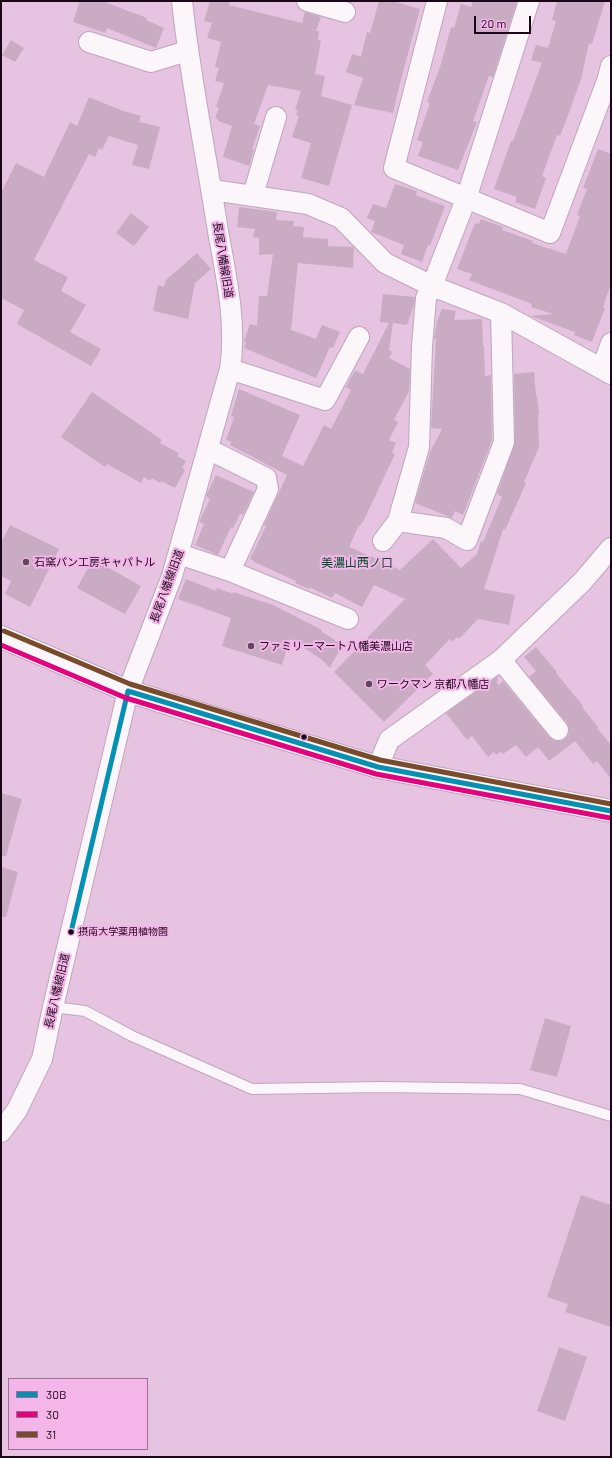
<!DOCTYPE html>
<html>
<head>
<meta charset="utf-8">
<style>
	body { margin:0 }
	#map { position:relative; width:612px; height:1458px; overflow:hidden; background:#e6c3e0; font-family:Barlow,sans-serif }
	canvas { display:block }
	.frame { position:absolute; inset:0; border:2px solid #1b0618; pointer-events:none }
	.legend { position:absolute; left:8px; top:1378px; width:140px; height:72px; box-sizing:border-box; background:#f4b5e9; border:1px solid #9d6f95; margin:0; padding:5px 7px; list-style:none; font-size:12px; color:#1b0618 }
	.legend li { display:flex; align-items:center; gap:8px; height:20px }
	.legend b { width:20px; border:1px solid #9d6f95 }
	.scale { position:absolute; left:474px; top:16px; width:57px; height:18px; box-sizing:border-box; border:2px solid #1b0618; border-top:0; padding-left:5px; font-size:12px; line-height:14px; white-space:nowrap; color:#1b0618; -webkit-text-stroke:3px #f4b5e9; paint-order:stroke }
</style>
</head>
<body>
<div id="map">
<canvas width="612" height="1458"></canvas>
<div class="frame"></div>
<ul class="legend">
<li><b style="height:5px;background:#0491b3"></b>30B</li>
<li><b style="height:5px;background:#e5007d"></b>30</li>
<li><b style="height:5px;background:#7a4b2a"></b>31</li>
</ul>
<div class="scale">20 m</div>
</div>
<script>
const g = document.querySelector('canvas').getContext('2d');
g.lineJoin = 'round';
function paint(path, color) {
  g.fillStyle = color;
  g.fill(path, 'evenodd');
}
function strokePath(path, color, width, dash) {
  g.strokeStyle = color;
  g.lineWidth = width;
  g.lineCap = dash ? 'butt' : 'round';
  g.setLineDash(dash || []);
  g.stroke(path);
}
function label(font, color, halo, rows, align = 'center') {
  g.font = font + ' Barlow,"Noto Sans JP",sans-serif';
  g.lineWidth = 4;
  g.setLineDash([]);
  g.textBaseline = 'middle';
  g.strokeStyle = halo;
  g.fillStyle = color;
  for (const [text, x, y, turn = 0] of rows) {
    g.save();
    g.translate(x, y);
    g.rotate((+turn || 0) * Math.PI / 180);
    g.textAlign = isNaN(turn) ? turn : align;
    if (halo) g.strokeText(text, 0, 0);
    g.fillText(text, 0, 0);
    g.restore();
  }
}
paint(new Path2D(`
	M 80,1 L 102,1 L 147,18 L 146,20 L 164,28 L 156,48 L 107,28 L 105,33 L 73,22 Z
	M 210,1 L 230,1 L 229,5 L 302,23 L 305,12 L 321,17 L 316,31 L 319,31 L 318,40 L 321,41 L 315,74 L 325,76 L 321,96 L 352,105 L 329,186 L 301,178 L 311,143 L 292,137 L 299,116 L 296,115 L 298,110 L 295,110 L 301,91 L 268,85 L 254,124 L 260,126 L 252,149 L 254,150 L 249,166 L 223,157 L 232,126 L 218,121 L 218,119 L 215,118 L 219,108 L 216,107 L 224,83 L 215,81 L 219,68 L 215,67 L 221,42 L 207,38 L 212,23 L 204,21 Z
	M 379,1 L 392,1 L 420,9 L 398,91 L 393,113 L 354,105 L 363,78 L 346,72 L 352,54 L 361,57 L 367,32 L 370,33 Z
	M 473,1 L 517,1 L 493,77 L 489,76 L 473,121 L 477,122 L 458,170 L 418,156 L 423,142 L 417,140 L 430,103 L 427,102 L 441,64 L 451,27 L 454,28 L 461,4 L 471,7 Z
	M 557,1 L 605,1 L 592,44 L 589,43 L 581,79 L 570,110 L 560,136 L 557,135 L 542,176 L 546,178 L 535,209 L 515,202 L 517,197 L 494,189 L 511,141 L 513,141 L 542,63 L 531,60 L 536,45 L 548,48 L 556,21 L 552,20 Z
	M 11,40 L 24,48 L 15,62 L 2,55 Z
	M 89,97 L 123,111 L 141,116 L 139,122 L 160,127 L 149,169 L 132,165 L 138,145 L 109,136 L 102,150 L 99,148 L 95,157 L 89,154 L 34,260 L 68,277 L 61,291 L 86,305 L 70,332 L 101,349 L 91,366 L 17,324 L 24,310 L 1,298 L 1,193 L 16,163 L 44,177 L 70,122 L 77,126 Z
	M 598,149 L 611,154 L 611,284 L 603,307 L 605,308 L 592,342 L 574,335 L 575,332 L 531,316 L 553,314 L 531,307 L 532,304 L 469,280 L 472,274 L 457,269 L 475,223 L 479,224 L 481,219 L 503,227 L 502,230 L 533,241 L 532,243 L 566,254 L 580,216 L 577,215 L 587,189 L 583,188 Z
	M 395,184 L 417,191 L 416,195 L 445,206 L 430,246 L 428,245 L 422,262 L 401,254 L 404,245 L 371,232 L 375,221 L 367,218 L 373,204 L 386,208 Z
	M 239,207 L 277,212 L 276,220 L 294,221 L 293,226 L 304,227 L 303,237 L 328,239 L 328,246 L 354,247 L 353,268 L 298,263 L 291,330 L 316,339 L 322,325 L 340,332 L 333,348 L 330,347 L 316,378 L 244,348 L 246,342 L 244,341 L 250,324 L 257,326 L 259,296 L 267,296 L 273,254 L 259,255 L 259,238 L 253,237 L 255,229 L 237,227 Z
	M 131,213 L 149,227 L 134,246 L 116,233 Z
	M 197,253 L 211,269 L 195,283 L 188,319 L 153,311 L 158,285 L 164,287 L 166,280 Z
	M 383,294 L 415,297 L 414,305 L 407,325 L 393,323 L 389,350 L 392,352 L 389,358 L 410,369 L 409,391 L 394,420 L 398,422 L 389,440 L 396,443 L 392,453 L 395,454 L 363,522 L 358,527 L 350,545 L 350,547 L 371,557 L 371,556 L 400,570 L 433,539 L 461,568 L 477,554 L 481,541 L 483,542 L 502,497 L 497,494 L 515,442 L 514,374 L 534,372 L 536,396 L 537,396 L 539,414 L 538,415 L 539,447 L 524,482 L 526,483 L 505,530 L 503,529 L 484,589 L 515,595 L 509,625 L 478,619 L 459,639 L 457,637 L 452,642 L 450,639 L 425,665 L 433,674 L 384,722 L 334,672 L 405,599 L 374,585 L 362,607 L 335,593 L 332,598 L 309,587 L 309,589 L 295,583 L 296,581 L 254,562 L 254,561 L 250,559 L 266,526 L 264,525 L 287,475 L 230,445 L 231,442 L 226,440 L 234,417 L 231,416 L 239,389 L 300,415 L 282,456 L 303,466 L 324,425 L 331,429 L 351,390 L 346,387 L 355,370 L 363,374 L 389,323 L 380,322 Z
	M 442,309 L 456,311 L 454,320 L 482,319 L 483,346 L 484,346 L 485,376 L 491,375 L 492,440 L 463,515 L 455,511 L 452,518 L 415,503 L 430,452 L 442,429 L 431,428 L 436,339 L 434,339 L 437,321 Z
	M 92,392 L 162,440 L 160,443 L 179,453 L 177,456 L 186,461 L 182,468 L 185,470 L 175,488 L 161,481 L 160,483 L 152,478 L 150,481 L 144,477 L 141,483 L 107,464 L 105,467 L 61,437 Z
	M 216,475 L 254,492 L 243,515 L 240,514 L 233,528 L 231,527 L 218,555 L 195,545 L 204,524 L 199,522 L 210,499 L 206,496 Z
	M 10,525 L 59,549 L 30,607 L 5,594 L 11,581 L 1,576 L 1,543 Z
	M 93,559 L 141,586 L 125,614 L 77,588 Z
	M 186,579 L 216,591 L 217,588 L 233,594 L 233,592 L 273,605 L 322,630 L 321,631 L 342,645 L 330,668 L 321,659 L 290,639 L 282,665 L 222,646 L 231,618 L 178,599 Z
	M 536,647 L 557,672 L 556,673 L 583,706 L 582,707 L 598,727 L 597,728 L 611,745 L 611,779 L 597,761 L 593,764 L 575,741 L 549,761 L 538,747 L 526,757 L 516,745 L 503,754 L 501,752 L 496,755 L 494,752 L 488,757 L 472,736 L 467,740 L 446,713 L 498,676 L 497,683 L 499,685 L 503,681 L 549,737 L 554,741 L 560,741 L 565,739 L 569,734 L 569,728 L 567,723 L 529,677 L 536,671 L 524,657 Z
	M 1,793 L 22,799 L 6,856 L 1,856 Z
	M 1,867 L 18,872 L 6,917 L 1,917 Z
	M 545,1018 L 571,1026 L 557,1077 L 530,1070 Z
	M 581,1195 L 611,1205 L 611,1327 L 565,1312 L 568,1304 L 547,1297 Z
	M 559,1347 L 587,1357 L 565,1421 L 537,1411 Z`), '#c9acc4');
const lane = new Path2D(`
	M 53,1007 L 85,1011 L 117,1028 L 132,1036 L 252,1089 L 381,1087 L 520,1089 L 611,1116`);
const street = new Path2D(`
	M 307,1 L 345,12
	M 437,1 L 394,168 L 550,233 L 607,81 L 611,66
	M 89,42 L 151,62 L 187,51
	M 212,190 L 308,204 L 341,218 L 385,263 L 432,286 L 501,313 L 611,374
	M 253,195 L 276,117
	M 230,369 L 325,400 L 359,337
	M 602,369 L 611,343
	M 208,449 L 266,478 L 268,489 L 230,571
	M 398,521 L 446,528 L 467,540 L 504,442 L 501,313
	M 383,541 L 398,521 L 419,447 L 422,346 L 426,298 L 432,286 L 466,199 L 529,1
	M 179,554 L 230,571 L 348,619
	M 501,660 L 558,730
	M 378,767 L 389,740 L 501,660 L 582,582 L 611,548
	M 1,1132 L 17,1110 L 42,1059 L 53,1007 L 128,691 L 172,576 L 230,369 C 237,323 226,276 218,231 C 206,154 190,78 182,1`);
const secondary = new Path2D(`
	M 1,637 L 128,691 L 198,713 L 378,767 L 611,811`);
strokePath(lane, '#c0a5bb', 12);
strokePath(street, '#c0a5bb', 22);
strokePath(secondary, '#c0a5bb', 24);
strokePath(lane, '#fbf6fa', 10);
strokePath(street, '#fbf6fa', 20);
strokePath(secondary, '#fbf6fa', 22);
strokePath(new Path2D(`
	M 71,932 L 128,691 L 378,767 L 611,811`), '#0491b3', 5);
strokePath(new Path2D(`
	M 1,645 L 126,698 L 376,774 L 610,818`), '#e5007d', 5);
strokePath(new Path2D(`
	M 4,631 L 130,684 L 380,760 L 611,804`), '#7a4b2a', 5);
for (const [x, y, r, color] of [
	[26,562,4,"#62485e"],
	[251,646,4,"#62485e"],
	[369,684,4,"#62485e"],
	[304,737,3.5,"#1b0618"],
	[71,932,3.5,"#1b0618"]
]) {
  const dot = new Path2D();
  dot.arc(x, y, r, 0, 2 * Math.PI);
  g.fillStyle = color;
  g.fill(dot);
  strokePath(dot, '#f4b5e9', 1.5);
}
label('10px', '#1b0618', '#f4b5e9', [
	["摂南大学薬用植物園",78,932]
], 'left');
label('11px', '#1b0618', '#f4b5e9', [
	["長尾八幡線旧道",223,260,81],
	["長尾八幡線旧道",167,586,-70],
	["長尾八幡線旧道",57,991,-77]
]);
label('11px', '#1b0618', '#f4b5e9', [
	["石窯パン工房キャパトル",34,562],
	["ファミリーマート八幡美濃山店",259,646],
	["ワークマン 京都八幡店",377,684]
], 'left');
label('12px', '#005127', '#f4b5e9', [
	["美濃山西ノ口",357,563]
]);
</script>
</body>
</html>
